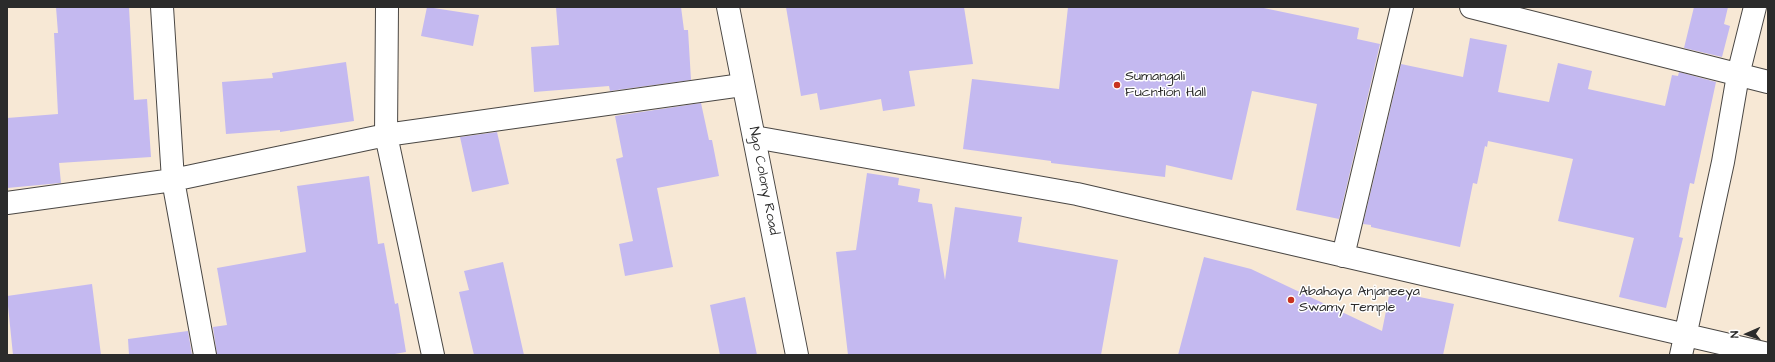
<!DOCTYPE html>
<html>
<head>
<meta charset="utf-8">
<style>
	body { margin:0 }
	#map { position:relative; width:1775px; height:362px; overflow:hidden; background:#f7e8d5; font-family:"Architects Daughter",sans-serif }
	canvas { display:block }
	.frame { position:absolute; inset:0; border:8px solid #2b2b2b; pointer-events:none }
	.north { position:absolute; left:1727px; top:314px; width:40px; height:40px; -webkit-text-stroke:3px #fff; paint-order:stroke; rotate:268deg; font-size:11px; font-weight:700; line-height:16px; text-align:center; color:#2b2b2b }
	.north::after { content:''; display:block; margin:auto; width:14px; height:18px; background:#2b2b2b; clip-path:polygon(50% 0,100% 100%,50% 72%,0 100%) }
</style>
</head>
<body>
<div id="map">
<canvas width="1775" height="362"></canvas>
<div class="frame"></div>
<div class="north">N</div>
</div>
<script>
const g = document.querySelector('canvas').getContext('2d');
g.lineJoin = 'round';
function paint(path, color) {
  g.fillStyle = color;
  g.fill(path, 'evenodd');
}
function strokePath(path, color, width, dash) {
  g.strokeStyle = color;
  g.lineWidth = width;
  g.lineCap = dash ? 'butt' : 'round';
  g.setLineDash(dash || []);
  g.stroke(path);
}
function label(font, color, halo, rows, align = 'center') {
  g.font = font + ' "Architects Daughter",sans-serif';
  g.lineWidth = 3;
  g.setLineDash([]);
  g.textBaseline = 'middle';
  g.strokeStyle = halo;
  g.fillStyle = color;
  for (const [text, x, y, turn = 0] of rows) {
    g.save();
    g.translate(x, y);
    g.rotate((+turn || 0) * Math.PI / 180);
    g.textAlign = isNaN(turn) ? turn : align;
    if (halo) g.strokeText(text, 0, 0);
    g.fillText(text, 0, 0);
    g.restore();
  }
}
paint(new Path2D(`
	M 56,7 L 129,7 L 134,100 L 147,99 L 151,157 L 59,163 L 61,183 L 7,188 L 7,118 L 58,114 L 54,33 L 58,33 Z
	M 427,7 L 479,15 L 473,46 L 421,36 Z
	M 556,7 L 681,7 L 684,30 L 688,30 L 691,80 L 610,91 L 609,86 L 534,92 L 531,47 L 559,45 Z
	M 786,7 L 964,7 L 973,64 L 909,71 L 915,106 L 883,111 L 881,99 L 820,110 L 817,93 L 801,96 Z
	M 1068,7 L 1259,7 L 1359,28 L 1357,39 L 1380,44 L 1339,219 L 1296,210 L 1317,104 L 1252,91 L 1232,180 L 1166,165 L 1165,177 L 1051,163 L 1051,161 L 963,149 L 972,79 L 1059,89 Z
	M 1694,7 L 1728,7 L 1724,24 L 1730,26 L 1722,57 L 1684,48 Z
	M 1470,38 L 1507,45 L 1498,92 L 1549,102 L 1558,63 L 1592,71 L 1588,89 L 1665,106 L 1672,75 L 1678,76 L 1679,72 L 1716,82 L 1694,184 L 1690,183 L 1679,237 L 1683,238 L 1666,308 L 1619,297 L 1634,238 L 1558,221 L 1573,159 L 1488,141 L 1487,147 L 1485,146 L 1477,184 L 1473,183 L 1460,247 L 1371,227 L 1371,225 L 1363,224 L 1401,64 L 1463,77 Z
	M 346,62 L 354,121 L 280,132 L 280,130 L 226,134 L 222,82 L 273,78 L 272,73 Z
	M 701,103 L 709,140 L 712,140 L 719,176 L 657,188 L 673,267 L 625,276 L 619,244 L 633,241 L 616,159 L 623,157 L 615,116 Z
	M 497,132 L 509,184 L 472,192 L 460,137 Z
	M 867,173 L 899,178 L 898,185 L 920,189 L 918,202 L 932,204 L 945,280 L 955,207 L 1022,217 L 1018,242 L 1118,260 L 1101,355 L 848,355 L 836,252 L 856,250 Z
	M 369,176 L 378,244 L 384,243 L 395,304 L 398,303 L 406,352 L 389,355 L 217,355 L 213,327 L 227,325 L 217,268 L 306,252 L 297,186 Z
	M 1204,257 L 1251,269 L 1382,331 L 1390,291 L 1454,304 L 1443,355 L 1178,355 Z
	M 503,262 L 524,355 L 474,355 L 459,292 L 469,290 L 464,271 Z
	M 92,284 L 101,355 L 13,355 L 7,296 Z
	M 745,297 L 757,355 L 720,355 L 710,305 Z
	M 188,331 L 192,355 L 129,355 L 128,339 Z`), '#c4b9f0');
const street = new Path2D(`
	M 162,7 L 173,180 L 205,355
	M 387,7 L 386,135 L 433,355
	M 1471,7 L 1768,82
	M 754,137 L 1077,194 L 1768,354
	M 7,203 L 173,180 L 386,135 L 742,85
	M 1343,256 L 1402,7
	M 1681,355 L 1723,162 L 1738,75 L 1755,7`);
const secondary = new Path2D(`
	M 728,7 L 797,355`);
strokePath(street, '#4a4744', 24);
strokePath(secondary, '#4a4744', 24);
strokePath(street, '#fff', 22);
strokePath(secondary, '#fff', 22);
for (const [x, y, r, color] of [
	[1117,85,4,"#c8321e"],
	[1291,300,4,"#c8321e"]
]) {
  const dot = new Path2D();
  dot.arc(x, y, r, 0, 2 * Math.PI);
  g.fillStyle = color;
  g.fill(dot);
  strokePath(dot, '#fff', 1.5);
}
label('14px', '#2b2b2b', '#fff', [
	["Sumangali",1125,77],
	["Fucntion Hall",1125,93],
	["Abahaya Anjaneeya",1299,292],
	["Swamy Temple",1299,308]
], 'left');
label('14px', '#2b2b2b', '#fff', [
	["Ngo Colony Road",763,181,79]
]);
</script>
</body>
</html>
